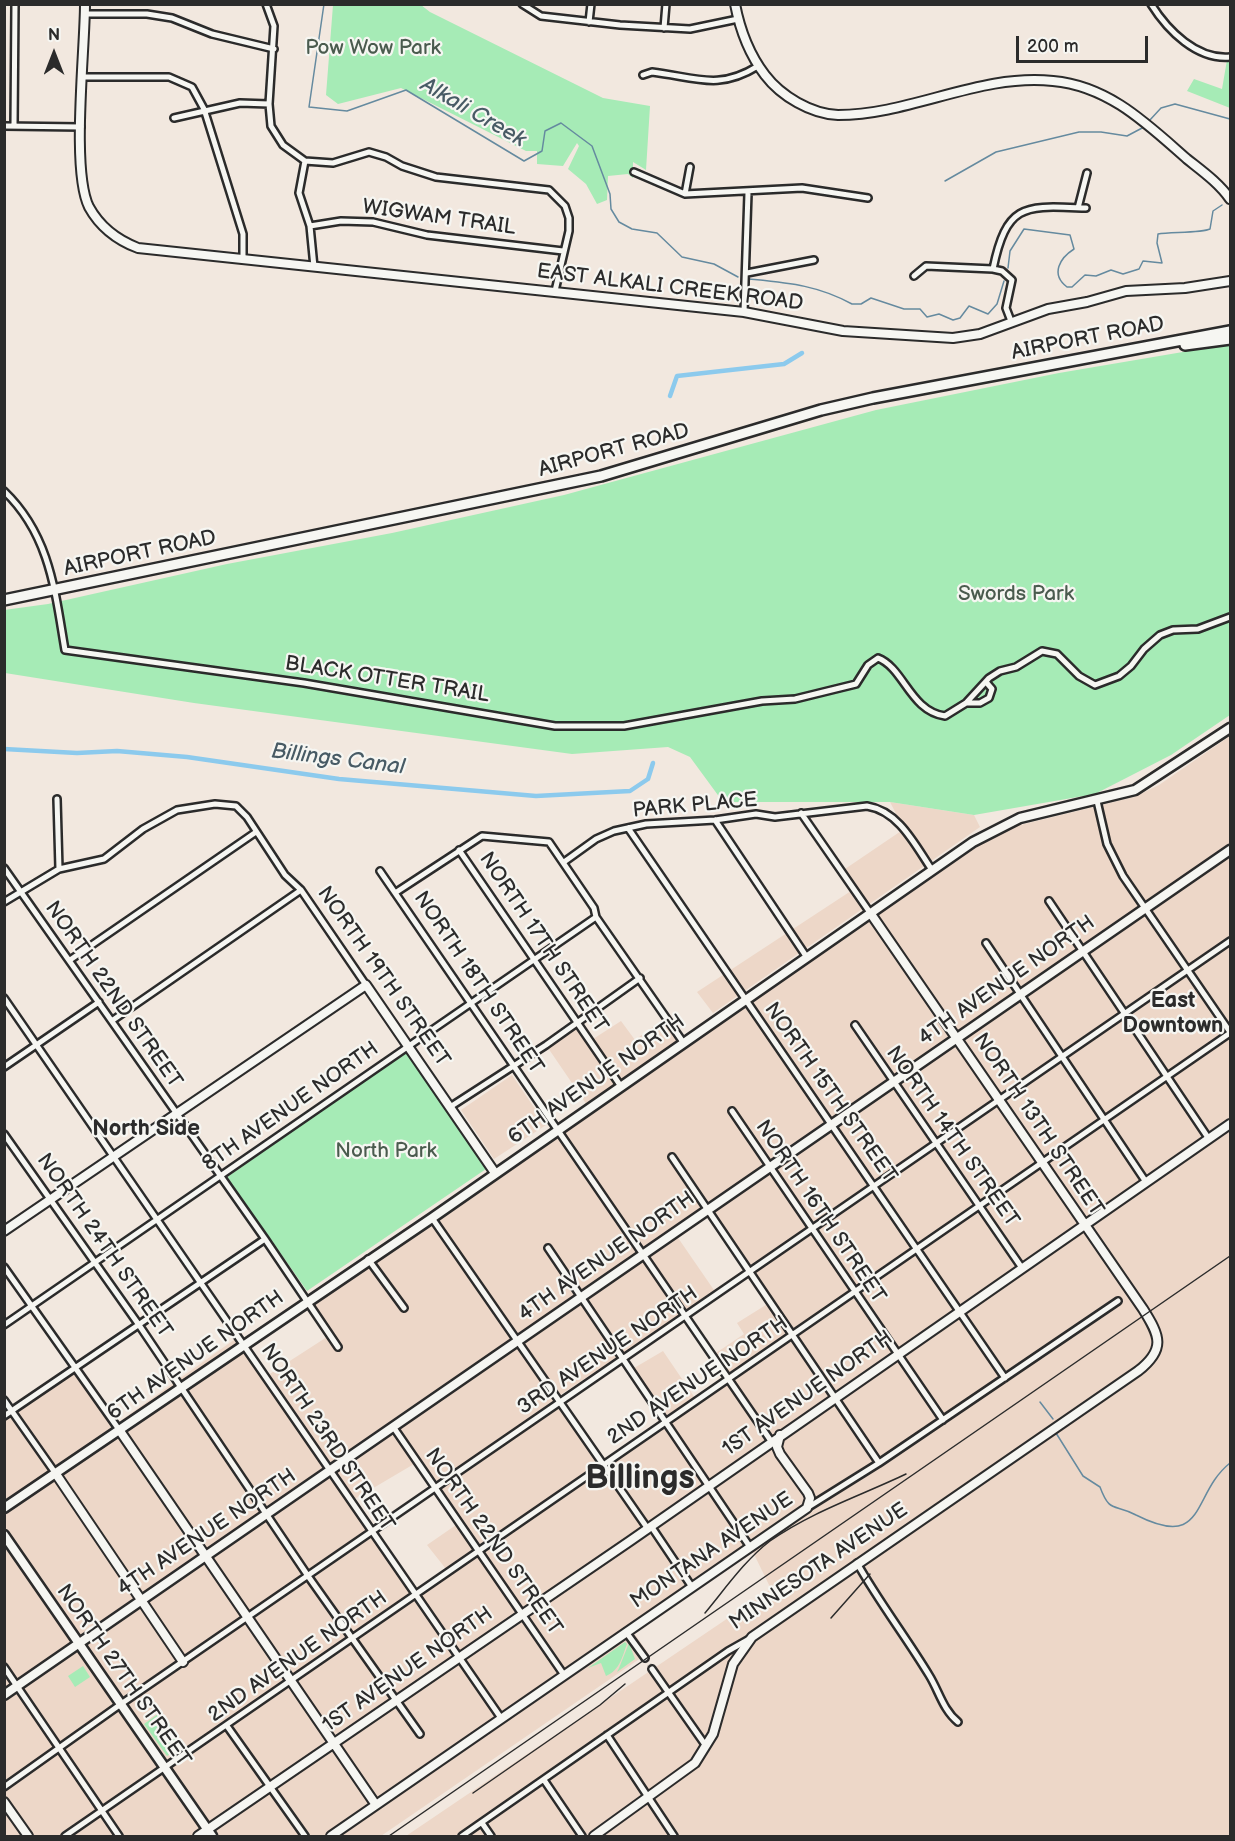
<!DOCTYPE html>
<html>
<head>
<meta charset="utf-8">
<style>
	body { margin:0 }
	#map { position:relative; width:1235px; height:1841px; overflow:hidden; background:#f2e8df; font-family:"Balsamiq Sans",sans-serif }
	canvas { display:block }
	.frame { position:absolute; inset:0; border:6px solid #2b2b2b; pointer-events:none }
	.north { position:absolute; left:24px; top:24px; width:60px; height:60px; -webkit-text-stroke:4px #f6f6f2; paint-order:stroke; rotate:0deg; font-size:16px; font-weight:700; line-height:24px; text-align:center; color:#2b2b2b }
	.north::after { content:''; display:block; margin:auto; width:21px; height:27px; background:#2b2b2b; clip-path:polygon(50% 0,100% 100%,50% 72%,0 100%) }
	.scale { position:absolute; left:1016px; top:36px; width:132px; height:27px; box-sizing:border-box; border:3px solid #2b2b2b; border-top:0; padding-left:8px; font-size:18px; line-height:21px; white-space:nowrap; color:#2b2b2b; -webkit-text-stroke:4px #f6f6f2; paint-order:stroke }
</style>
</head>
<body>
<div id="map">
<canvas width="1235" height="1841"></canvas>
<div class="frame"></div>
<div class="north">N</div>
<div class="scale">200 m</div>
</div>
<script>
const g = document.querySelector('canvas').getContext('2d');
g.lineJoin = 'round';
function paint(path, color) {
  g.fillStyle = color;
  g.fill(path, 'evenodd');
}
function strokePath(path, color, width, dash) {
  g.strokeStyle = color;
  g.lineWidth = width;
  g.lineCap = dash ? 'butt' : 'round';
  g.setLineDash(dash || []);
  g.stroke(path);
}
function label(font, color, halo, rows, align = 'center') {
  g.font = font + ' "Balsamiq Sans",sans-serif';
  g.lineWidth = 4.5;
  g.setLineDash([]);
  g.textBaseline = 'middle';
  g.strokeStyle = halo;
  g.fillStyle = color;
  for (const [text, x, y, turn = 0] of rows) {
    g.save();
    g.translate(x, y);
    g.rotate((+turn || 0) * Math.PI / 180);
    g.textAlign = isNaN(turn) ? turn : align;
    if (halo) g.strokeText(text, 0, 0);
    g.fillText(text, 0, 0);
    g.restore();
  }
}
paint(new Path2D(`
	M 1230,736 L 1230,1836 L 406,1836 L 771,1589 L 750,1546 L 630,1627 L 648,1653 L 381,1836 L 5,1836 L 4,1400 L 11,1410 L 75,1370 L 113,1426 L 238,1337 L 265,1377 L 330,1335 L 308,1301 L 970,849 L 1004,829 L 1134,797 L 1159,785 ZM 706,1210 L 769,1303 L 737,1323 L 744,1334 L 713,1355 L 730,1379 L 697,1401 L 663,1351 L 629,1371 L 665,1419 L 598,1464 L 554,1399 L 716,1293 L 674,1232 ZM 414,1464 L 456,1525 L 427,1545 L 446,1569 L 416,1589 L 353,1500 Z
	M 890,802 L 974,815 L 980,827 L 713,1013 L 697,992 L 857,887 L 845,869 L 904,829 Z
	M 666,1017 L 683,1042 L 589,1108 L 546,1045 L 578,1023 L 590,1041 L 621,1021 L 635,1040 Z
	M 512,1075 L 546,1125 L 494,1159 L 461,1110 Z`), '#edd7c8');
paint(new Path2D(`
	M 333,5 L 421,5 L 430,12 L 603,98 L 650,106 L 646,170 L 633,162 L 633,178 L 628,174 L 608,176 L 607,200 L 597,204 L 586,184 L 568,169 L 579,146 L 577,143 L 563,166 L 537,164 L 537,151 L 526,151 L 401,88 L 338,104 L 326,95 Z
	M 1227,60 L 1230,60 L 1230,108 L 1187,91 L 1194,79 L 1222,89 Z
	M 1230,344 L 1230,715 L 1171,755 L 1095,794 L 974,815 L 890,802 L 723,802 L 690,757 L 668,747 L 572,754 L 194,703 L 5,673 L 4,610 L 48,604 L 227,564 L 392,533 L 564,495 L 876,410 L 1059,373 Z
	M 407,1051 L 486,1169 L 307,1291 L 227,1177 Z
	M 625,1642 L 627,1644 C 622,1657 620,1670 606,1676 L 601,1663 L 588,1668 Z
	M 629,1643 L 635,1659 L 617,1672 L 619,1668 Z
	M 83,1666 L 90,1677 L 75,1687 L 68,1676 Z
	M 161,1712 L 183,1744 L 167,1756 L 144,1724 Z`), '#a6ebb6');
strokePath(new Path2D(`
	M 324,4 L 309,107 L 347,111 L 406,90 L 524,161 L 542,151 L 545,131 L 561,123 L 592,146 L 610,194 L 611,209 L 619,222 L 632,229 L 657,233 L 682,257 L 714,264 L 738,277
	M 1149,121 L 1161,108 L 1175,104 L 1230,119
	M 945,181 L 996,152 L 1079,132 L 1101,132 L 1127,136 L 1144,127
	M 1008,268 L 1010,251 L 1024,229 L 1070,235 L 1074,249 C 1060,258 1050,274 1067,287 L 1072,287 L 1085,275 L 1096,276 L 1111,270 L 1123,274 L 1139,269 L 1143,261 L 1162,263 L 1157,243 L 1158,234 C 1170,232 1202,233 1210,229 L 1213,211 L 1222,205
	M 749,279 C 789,283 817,285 852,304 L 861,304 L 871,298 L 904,309 L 920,309 L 927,317 L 939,314 L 953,320 L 960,318 L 969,306 L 988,314 L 997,304 L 1004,281
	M 1040,1402 L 1053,1419
	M 1056,1433 L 1083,1476 L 1100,1487 C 1110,1514 1114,1503 1136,1515 C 1207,1551 1191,1494 1230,1463`), '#658a9f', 1.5);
strokePath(new Path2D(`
	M 670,396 L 677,376 L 784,364 L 802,353
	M 4,749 L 77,753 L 117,751 L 187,757 L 339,779 L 536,796 L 630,791 L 648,779 L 653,763`), '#8ccaed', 4.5);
strokePath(new Path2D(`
	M 645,1658 L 652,1669`), '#cac2bb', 5, [5, 2.5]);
const street = new Path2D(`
	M 266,4 L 274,26 L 269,104 L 271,126 L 283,145 L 305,161 L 333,163 L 369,152 L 386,157 L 402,166 L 436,177 L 549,190 L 565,206 L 569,218 L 569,231 L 555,291
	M 522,4 L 541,16 L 620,25 L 690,29 L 738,19
	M 1151,4 C 1168,31 1197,60 1230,57
	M 85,14 L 147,14 L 172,18 L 212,34 L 274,49
	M 589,22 L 591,4
	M 664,28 L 666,4
	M 643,75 L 652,72 C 695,77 718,91 758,66
	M 83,77 L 169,77 L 192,87 L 204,109 L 243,234 L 243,260
	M 174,118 L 240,103 L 269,104
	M 4,126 L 81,127
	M 14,126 L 15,4
	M 305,161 L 299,193 L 310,226 L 314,267
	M 634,172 L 685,194 L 802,188 L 868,198
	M 685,194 L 690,167
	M 1078,208 L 1087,173
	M 310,226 L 341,221 L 373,222 L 427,235 L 563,251
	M 993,269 C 1007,201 1026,206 1086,208
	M 747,273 L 814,260
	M 914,276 L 926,266 L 993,269 L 1002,271 L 1012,280 L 1006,308 L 1011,321
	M 744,312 L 748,193
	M 4,491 C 50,535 55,591 65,650 L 304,683 L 555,726 L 624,726 L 762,701 L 795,699 L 856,684 L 868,665 L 878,658 C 904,668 910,711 945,716 L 966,703 L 989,678 L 1000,671 L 1016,667 L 1042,651 L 1057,654 L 1079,676 L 1095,685 L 1119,676 L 1131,666 L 1144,649 L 1160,635 L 1173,630 L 1198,629 L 1230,617
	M 966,703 L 980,703 L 989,698 L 992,689 L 986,682
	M 57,799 L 59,869
	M 1097,801 L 1107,844 L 1123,876 L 1230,1032
	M 801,813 L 871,914
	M 715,820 L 806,956
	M 628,828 L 1005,1378
	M 459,850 L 620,1085
	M 564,862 L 596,839 L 614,831 L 646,824 L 715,820 L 756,814 L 775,817 L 867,806 C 899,811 915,845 932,870
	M 4,868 L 265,1239 L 338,1347
	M 380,871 L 771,1441
	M 395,893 L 482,836 L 549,842 L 594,908 L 596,917 L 683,1042
	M 1049,901 L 1209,1139
	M 4,902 L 59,869 L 104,859 L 143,829 L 177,810 L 215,804 L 236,806 L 247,817 L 285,875 L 301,890 L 366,985
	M 986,943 L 1146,1182
	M 70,960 L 256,832
	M 4,998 L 501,1718
	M 113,1020 L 301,890
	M 855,1025 L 1022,1268
	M 4,1067 L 99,1002
	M 450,1107 L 546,1045 L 640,978
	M 732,1111 L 943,1420
	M 4,1134 L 139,1325 L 308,1576 L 420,1734
	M 672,1157 L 879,1463
	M 432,1218 L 648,1529
	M 548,1248 L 750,1547
	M 368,1259 L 404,1308
	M 4,1267 L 120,1431
	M 4,1325 L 596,917
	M 4,1400 L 56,1474
	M 4,1416 L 265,1239
	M 394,1428 L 564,1675
	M 807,1508 L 879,1463 L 1118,1301
	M 651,1526 L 692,1587
	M 857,1563 C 879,1602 906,1637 929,1675 C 939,1691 943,1710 958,1722
	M 626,1632 L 645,1658
	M 4,1667 L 119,1836
	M 652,1669 L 706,1746
	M 227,1726 L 305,1836
	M 607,1735 L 674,1836
	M 544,1780 L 582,1836
	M 4,1787 L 121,1704 L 1230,941
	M 482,1823 L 491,1836
	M 65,1836 L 1230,1033
	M 462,1836 L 728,1651 L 751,1638`);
const secondary = new Path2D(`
	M 85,4 C 85,50 71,171 89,207 C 100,227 117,240 138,248 L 744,312 L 843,331 L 953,338 L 980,334 L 1048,309 L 1087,302 L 1126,291 L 1185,288 L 1230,281
	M 735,4 C 740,30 749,54 765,75 C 781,96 811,114 838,115 C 911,115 980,73 1053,81 C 1109,86 1147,124 1187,159 C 1202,171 1219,183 1230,199
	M 4,1231 L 366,985 L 495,1173
	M 120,1431 L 376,1805
	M 56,1474 L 183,1662
	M 4,1802 L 28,1836
	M 198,1836 L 630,1541 L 1230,1124
	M 331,1836 L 807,1508 L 810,1498 L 808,1493 L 780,1454 L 777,1447 L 780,1435
	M 594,1836 L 695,1763 L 713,1734 L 733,1664 L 752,1637 L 1138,1371 C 1166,1349 1160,1336 1143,1309 L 871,914`);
const primary = new Path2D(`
	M 4,1508 L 432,1218 L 973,842 L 1020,818 L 1135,790 L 1230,728
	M 4,1535 L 212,1836
	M 4,1695 L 1230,850`);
const highway = new Path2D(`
	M 1185,345 L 1230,339
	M 4,600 L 601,476 L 821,410 L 873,398 L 1230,331`);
strokePath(street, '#2b2b2b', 10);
strokePath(secondary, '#2b2b2b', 12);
strokePath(primary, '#2b2b2b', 13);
strokePath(highway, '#2b2b2b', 14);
strokePath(street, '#f6f6f2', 5);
strokePath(secondary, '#f6f6f2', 8);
strokePath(primary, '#f6f6f2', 8);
strokePath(highway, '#f6f6f2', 9);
strokePath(new Path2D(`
	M 705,1613 C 725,1589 745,1560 770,1541 C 813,1511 860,1496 906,1474
	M 831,1618 L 870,1574
	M 473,1793 L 600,1705 L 625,1684
	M 389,1836 L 1230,1256`), '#2b2b2b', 1.5);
label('21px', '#4a5b4e', '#f6f6f2', [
	["Pow Wow Park",373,49],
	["Swords Park",1016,595],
	["North Park",386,1152]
]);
label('21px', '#2b2b2b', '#f6f6f2', [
	["WIGWAM TRAIL",439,218,8],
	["EAST ALKALI CREEK ROAD",670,288,7],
	["AIRPORT ROAD",1088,339,-11],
	["AIRPORT ROAD",614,451,-15],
	["AIRPORT ROAD",140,554,-12],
	["BLACK OTTER TRAIL",387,680,9],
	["PARK PLACE",695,806,-5],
	["NORTH 17TH STREET",543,943,56],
	["NORTH 19TH STREET",383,977,55],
	["4TH AVENUE NORTH",1007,981,-35],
	["NORTH 18TH STREET",478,983,56],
	["NORTH 22ND STREET",113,995,55],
	["6TH AVENUE NORTH",597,1080,-35],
	["NORTH 15TH STREET",830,1093,55],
	["8TH AVENUE NORTH",291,1107,-35],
	["NORTH 13TH STREET",1038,1125,56],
	["NORTH 14TH STREET",952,1137,55],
	["NORTH 16TH STREET",820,1212,56],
	["NORTH 24TH STREET",104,1246,55],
	["4TH AVENUE NORTH",607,1257,-35],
	["3RD AVENUE NORTH",608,1351,-34],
	["6TH AVENUE NORTH",196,1356,-35],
	["2ND AVENUE NORTH",698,1381,-34],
	["1ST AVENUE NORTH",808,1394,-35],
	["NORTH 23RD STREET",327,1438,56],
	["4TH AVENUE NORTH",207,1533,-34],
	["NORTH 22ND STREET",493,1542,55],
	["MONTANA AVENUE",712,1551,-34],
	["MINNESOTA AVENUE",819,1567,-34],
	["2ND AVENUE NORTH",298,1657,-35],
	["1ST AVENUE NORTH",408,1670,-35],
	["NORTH 27TH STREET",123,1676,55]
]);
label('italic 22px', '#485b65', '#f6f6f2', [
	["Alkali Creek",473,113,30],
	["Billings Canal",338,760,7]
]);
label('bold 22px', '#2b2b2b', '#f6f6f2', [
	["East",1173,1001],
	["Downtown",1173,1026],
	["North Side",146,1129]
]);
label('bold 33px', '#2b2b2b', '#f6f6f2', [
	["Billings",640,1480]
]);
</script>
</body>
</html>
